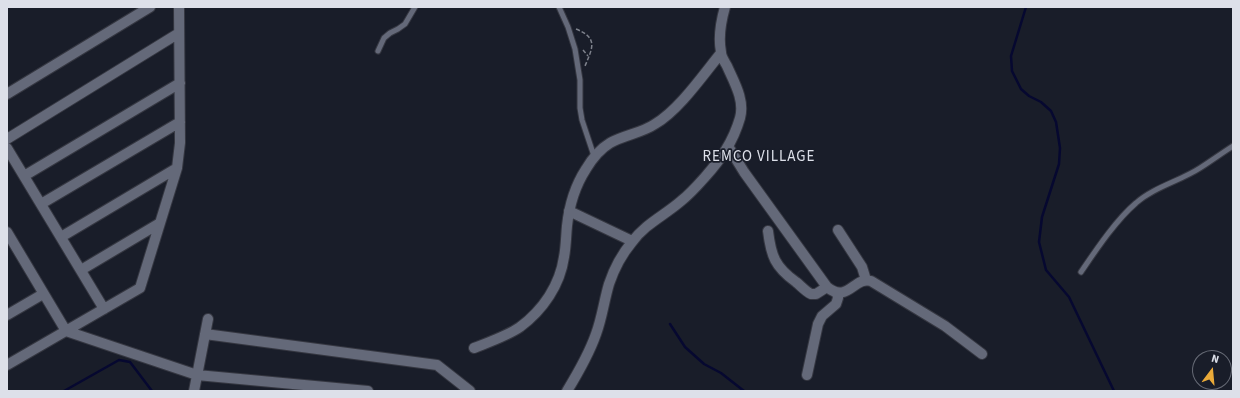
<!DOCTYPE html>
<html>
<head>
<meta charset="utf-8">
<style>
	body { margin:0 }
	#map { position:relative; width:1240px; height:398px; overflow:hidden; background:#191d29; font-family:"Source Sans 3",sans-serif }
	canvas { display:block }
	.frame { position:absolute; inset:0; border:8px solid #dde0e9; pointer-events:none }
	.north { position:absolute; left:1192px; top:350px; width:40px; height:40px; box-sizing:border-box; background:#191d29; border:1px solid #676b76; border-radius:50%; rotate:16deg; font-size:11px; font-weight:700; line-height:16px; text-align:center; color:#dde0e9 }
	.north::after { content:''; display:block; margin:auto; width:14px; height:18px; background:#eaaa39; clip-path:polygon(50% 0,100% 100%,50% 72%,0 100%) }
</style>
</head>
<body>
<div id="map">
<canvas width="1240" height="398"></canvas>
<div class="frame"></div>
<div class="north">N</div>
</div>
<script>
const g = document.querySelector('canvas').getContext('2d');
g.lineJoin = 'round';
function strokePath(path, color, width, dash) {
  g.strokeStyle = color;
  g.lineWidth = width;
  g.lineCap = dash ? 'butt' : 'round';
  g.setLineDash(dash || []);
  g.stroke(path);
}
function label(font, color, halo, rows, align = 'center') {
  g.font = font + ' "Source Sans 3",sans-serif';
  g.lineWidth = 3.5;
  g.setLineDash([]);
  g.textBaseline = 'middle';
  g.strokeStyle = halo;
  g.fillStyle = color;
  for (const [text, x, y, turn = 0] of rows) {
    g.save();
    g.translate(x, y);
    g.rotate((+turn || 0) * Math.PI / 180);
    g.textAlign = isNaN(turn) ? turn : align;
    if (halo) g.strokeText(text, 0, 0);
    g.fillText(text, 0, 0);
    g.restore();
  }
}
strokePath(new Path2D(`
	M 1026,7 L 1011,56 L 1012,71 L 1021,89 L 1029,96 L 1041,102 L 1051,111 L 1056,122 L 1060,148 L 1059,164 L 1042,217 L 1039,242 L 1046,270 L 1069,297 L 1114,391
	M 670,324 L 685,347 L 704,364 L 721,373 L 744,391
	M 64,391 L 119,360 L 130,362 L 152,391`), '#060830', 2.5);
const lane = new Path2D(`
	M 559,7 L 568,27 L 575,49 L 580,80 L 580,108 L 582,120 L 594,156
	M 378,51 L 384,38 L 390,33 L 398,29 L 405,24 L 415,7
	M 1081,272 C 1096,250 1116,220 1136,203 C 1154,187 1180,181 1200,168 C 1211,161 1222,153 1233,146`);
const street = new Path2D(`
	M 7,94 L 150,7
	M 7,139 L 179,33
	M 728,146 L 744,172 L 827,287 C 848,304 854,276 871,281 L 945,326 L 982,354
	M 7,148 L 104,309
	M 24,176 L 180,83
	M 41,204 L 180,122
	M 569,211 L 632,241
	M 838,230 L 862,267 L 866,280
	M 768,231 C 771,256 775,267 796,282 C 801,286 805,291 811,294 L 816,294 L 827,287
	M 7,232 L 66,331 L 197,375 L 368,391
	M 61,237 L 177,168
	M 81,270 L 160,223
	M 7,315 L 43,294
	M 205,334 L 437,365 L 470,391
	M 474,348 C 489,342 507,336 520,327 C 543,310 560,285 564,257 C 566,247 566,236 567,226 C 569,207 575,186 586,169 C 592,159 600,149 610,143 C 624,135 642,133 655,124 C 679,110 703,75 721,53
	M 7,365 L 140,288 L 177,168 L 180,143 L 179,7
	M 807,375 L 818,324 L 822,316 L 836,304 L 838,298 L 837,293
	M 194,391 L 208,319
	M 567,391 C 578,373 589,354 596,334 C 602,318 604,301 609,284 C 614,269 622,254 632,242 C 645,224 665,215 681,201 C 690,194 697,186 705,177 C 721,159 733,142 740,118 C 745,100 734,82 727,66 C 725,62 721,57 721,52 C 718,37 721,21 725,7`);
strokePath(lane, '#353741', 7);
strokePath(street, '#353741', 12);
strokePath(new Path2D(`
	M 576,29 C 598,38 593,47 585,66
	M 583,50 L 588,56`), '#7e828c', 1.5, [4, 2]);
strokePath(lane, '#646979', 5);
strokePath(street, '#646979', 10);
g.letterSpacing = '1px';
label('15px', '#dde0e9', '#191d29', [
	["REMCO VILLAGE",759,158]
]);
g.letterSpacing = '0px';
</script>
</body>
</html>
